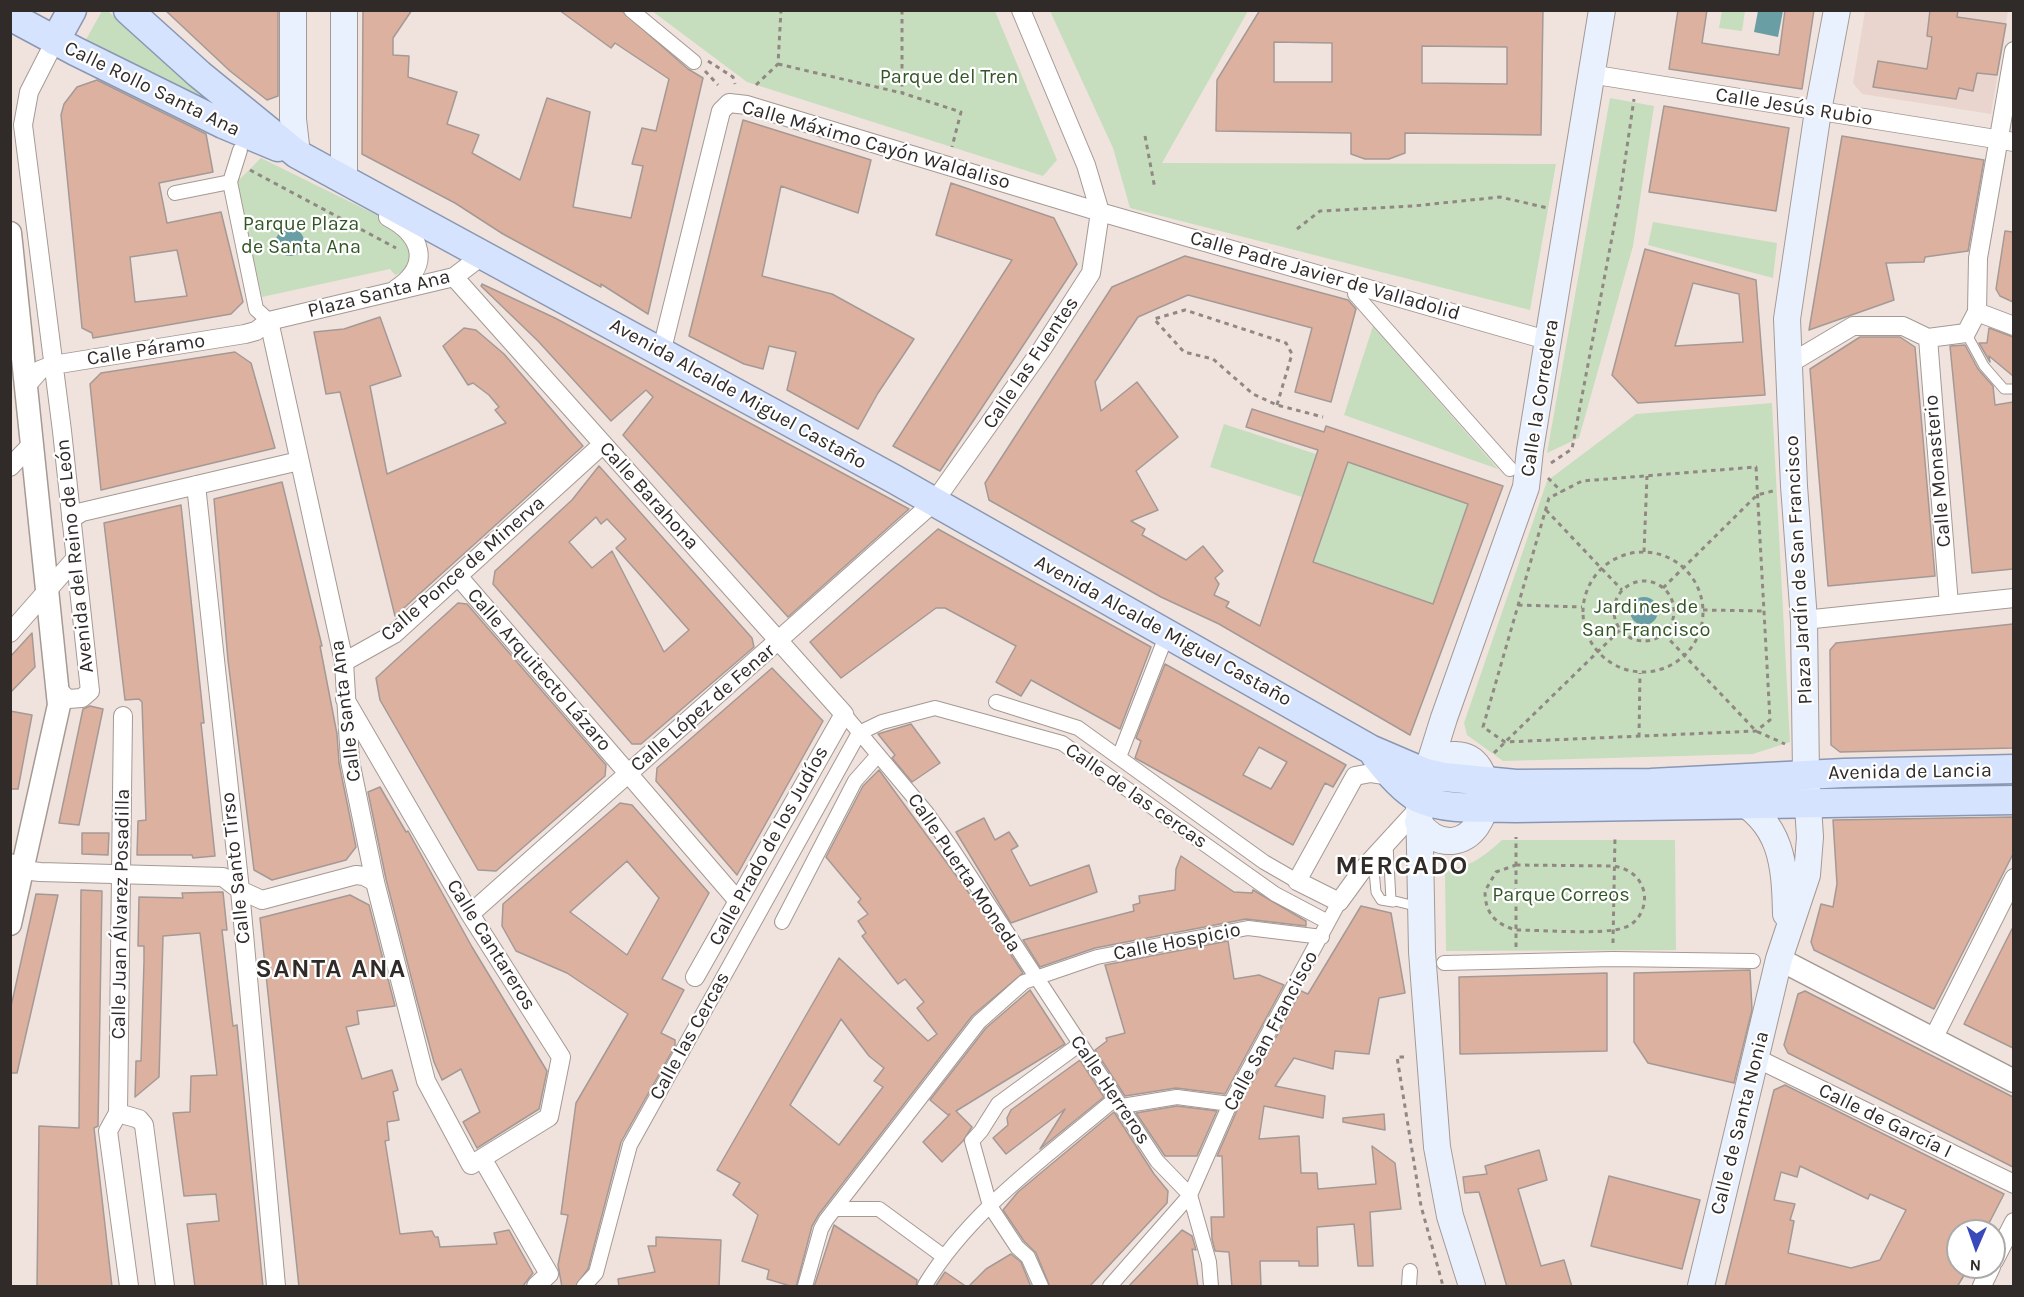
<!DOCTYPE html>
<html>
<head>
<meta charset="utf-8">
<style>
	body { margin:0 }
	#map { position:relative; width:2024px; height:1297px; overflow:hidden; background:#f0e3de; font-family:Karla,sans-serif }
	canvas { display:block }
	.frame { position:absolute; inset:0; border:12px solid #302b29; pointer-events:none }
	.north { position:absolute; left:1946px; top:1219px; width:60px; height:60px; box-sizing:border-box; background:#fff; border:2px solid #acaaa9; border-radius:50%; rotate:182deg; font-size:16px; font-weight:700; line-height:24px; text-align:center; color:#302b29 }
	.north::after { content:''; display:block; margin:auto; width:21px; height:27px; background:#3949bc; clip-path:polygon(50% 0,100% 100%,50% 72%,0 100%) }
</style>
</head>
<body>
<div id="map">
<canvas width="2024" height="1297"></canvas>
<div class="frame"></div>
<div class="north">N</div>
</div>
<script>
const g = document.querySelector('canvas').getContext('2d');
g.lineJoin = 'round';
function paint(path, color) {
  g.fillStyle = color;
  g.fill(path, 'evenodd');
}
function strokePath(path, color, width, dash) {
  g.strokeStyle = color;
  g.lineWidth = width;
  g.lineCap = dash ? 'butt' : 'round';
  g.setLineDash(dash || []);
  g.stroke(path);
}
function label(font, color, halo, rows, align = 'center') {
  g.font = font + ' Karla,sans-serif';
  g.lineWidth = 4.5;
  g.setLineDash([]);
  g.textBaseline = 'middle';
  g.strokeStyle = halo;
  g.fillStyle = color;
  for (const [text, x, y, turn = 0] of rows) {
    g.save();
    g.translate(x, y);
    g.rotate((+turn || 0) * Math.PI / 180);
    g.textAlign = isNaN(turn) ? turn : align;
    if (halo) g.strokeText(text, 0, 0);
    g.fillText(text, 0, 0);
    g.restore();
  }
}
paint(new Path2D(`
	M 1865,11 L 2008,11 L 1991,114 L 1862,94 L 1853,83 Z`), '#e9d5cd');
paint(new Path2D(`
	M 102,11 L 108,11 L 223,110 L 84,43 Z
	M 652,11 L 995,11 L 1057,160 L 1043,176 L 747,82 Z
	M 1050,11 L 1248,11 L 1162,163 L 1556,164 L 1530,310 L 1130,208 L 1113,148 Z
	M 1722,11 L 1745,11 L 1742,31 L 1719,28 Z
	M 1610,98 L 1654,106 L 1633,246 L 1579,438 L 1547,453 Z
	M 261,158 L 397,225 L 408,241 L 411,256 L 403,272 L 395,275 L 390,269 L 262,297 L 236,183 Z
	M 1653,222 L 1777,243 L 1773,278 L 1648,245 Z
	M 1373,326 L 1498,469 L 1344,415 Z
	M 1772,403 L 1790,742 L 1753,754 L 1503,761 L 1467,735 L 1464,723 L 1547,481 L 1636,414 Z
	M 1224,424 L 1316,454 L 1302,497 L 1210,467 Z
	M 1348,462 L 1468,504 L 1433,604 L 1313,562 Z
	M 1502,840 L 1675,840 L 1676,950 L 1446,951 L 1445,874 C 1453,866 1463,867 1473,862 C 1484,856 1492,849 1502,840 Z`), '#c6debe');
paint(new Path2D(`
	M 1758,11 L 1783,11 L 1778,37 L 1754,32 Z
	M276 242a14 14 0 1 1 28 0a14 14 0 1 1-28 0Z
	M1630 611a14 14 0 1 1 28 0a14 14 0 1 1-28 0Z`), '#6a9ea5');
const building = new Path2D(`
	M 165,10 L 278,10 L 278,96 L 267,100 L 230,71 Z
	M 363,10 L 412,10 L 393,38 L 393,55 L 409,56 L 408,77 L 457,92 L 447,124 L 479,135 L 472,153 L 520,180 L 547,98 L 590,112 L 573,207 L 631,218 L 643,166 L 632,164 L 642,128 L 656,131 L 669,79 L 615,43 L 611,48 L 559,10 L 621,10 L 688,69 L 703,78 L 648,314 L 601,284 L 601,287 L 503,234 L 455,203 L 362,154 Z
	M 1260,10 L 1543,10 L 1541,135 L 1405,133 L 1405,153 L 1389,159 L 1365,159 L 1351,154 L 1351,133 L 1216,131 L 1217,80 ZM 1274,42 L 1332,43 L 1332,82 L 1274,82 ZM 1422,46 L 1507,47 L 1507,84 L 1422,83 Z
	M 1678,10 L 1707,10 L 1702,43 L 1779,55 L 1785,10 L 1814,10 L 1802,89 L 1669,69 Z
	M 1930,10 L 1958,10 L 1957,17 L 2006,24 L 1997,75 L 1977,73 L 1973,91 L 1959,88 L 1956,99 L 1873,87 L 1878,61 L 1927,69 L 1932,37 L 1927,36 Z
	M 97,80 L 206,134 L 213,172 L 159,183 L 167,223 L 221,212 L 243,302 L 231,314 L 93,338 L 92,333 L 82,328 L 61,115 L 64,104 L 77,87 ZM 177,250 L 187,296 L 135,302 L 130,257 Z
	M 1664,106 L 1789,128 L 1776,211 L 1649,192 Z
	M 743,120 L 871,160 L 858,213 L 781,186 L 762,276 L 832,294 L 914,339 L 878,393 L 858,429 L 787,390 L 796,352 L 769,346 L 763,369 L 744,364 L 689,336 Z
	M 1842,136 L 1984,160 L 1968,251 L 1925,257 L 1924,262 L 1886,263 L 1894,300 L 1809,330 Z
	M 951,183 L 1054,218 L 1077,264 L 940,471 L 893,446 L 1012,260 L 936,235 Z
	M 2005,231 L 2013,232 L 2013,302 L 2000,296 L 1996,289 Z
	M 1645,249 L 1756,280 L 1765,395 L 1638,403 L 1612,375 ZM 1693,283 L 1739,294 L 1743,342 L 1675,346 Z
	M 1185,256 L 1348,300 L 1356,309 L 1331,402 L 1295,392 L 1312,328 L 1188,295 L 1138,317 L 1095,382 L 1101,411 L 1137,382 L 1178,437 L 1136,471 L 1158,510 L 1131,521 L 1145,529 L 1142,535 L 1186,560 L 1203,546 L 1223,571 L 1215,578 L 1219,584 L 1214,595 L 1229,602 L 1226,607 L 1260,626 L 1318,450 L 1246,427 L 1252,409 L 1324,432 L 1326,426 L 1503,486 L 1410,735 L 1219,624 L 1161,597 L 989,500 L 985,483 L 1112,287 ZM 1348,462 L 1468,504 L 1433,604 L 1313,562 Z
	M 482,284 L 555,318 L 909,509 L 788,617 L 623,435 L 653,397 L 646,390 L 611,421 L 538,341 L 481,286 Z
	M 380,317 L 401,376 L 370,386 L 387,474 L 506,423 L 495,410 L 499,407 L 489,395 L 473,383 L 468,385 L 443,346 L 464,328 L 476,330 L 504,354 L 583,446 L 395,616 L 340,392 L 326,394 L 314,332 L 344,329 Z
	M 1989,328 L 2013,337 L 2013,376 L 1989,356 L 1990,362 L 1979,343 L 1987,343 Z
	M 1860,337 L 1900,337 L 1915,347 L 1935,576 L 1828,586 L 1810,369 Z
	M 1965,345 L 1978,369 L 1993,386 L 1995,405 L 2013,402 L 2013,569 L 1972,573 L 1950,346 Z
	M 235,352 L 251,363 L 275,448 L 101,490 L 90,384 L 101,373 Z
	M 599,466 L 752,638 L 754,647 L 641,744 L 632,744 L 493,584 L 495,571 L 572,500 ZM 596,517 L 601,524 L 607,519 L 626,539 L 616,548 L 689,630 L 664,652 L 612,551 L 592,568 L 569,542 Z
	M 282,482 L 322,646 L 320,646 L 337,734 L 339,763 L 356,847 L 346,860 L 272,880 L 254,870 L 228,660 L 214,499 Z
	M 181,505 L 204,723 L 201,723 L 215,856 L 193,858 L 192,855 L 137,855 L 138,821 L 146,820 L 142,702 L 139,699 L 125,700 L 104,523 Z
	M 938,529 L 1151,647 L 1120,729 L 1031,680 L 1021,696 L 996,682 L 1016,646 L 945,608 L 936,608 L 841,678 L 810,642 Z
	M 458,603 L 467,604 L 606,765 L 605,776 L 496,871 L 478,870 L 380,700 L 376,678 Z
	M 2013,624 L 2013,748 L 1840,752 L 1831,745 L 1830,650 L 1836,643 Z
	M 32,633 L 35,667 L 10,693 L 10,657 Z
	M 1165,664 L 1346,765 L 1333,787 L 1325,783 L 1293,845 L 1135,758 L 1141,741 L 1136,738 ZM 1259,747 L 1287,762 L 1271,789 L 1243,775 Z
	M 772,668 L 823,721 L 737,875 L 656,781 L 657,768 Z
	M 90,706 L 103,709 L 79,825 L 59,823 L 83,709 Z
	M 10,711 L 32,715 L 18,789 L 10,789 Z
	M 911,724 L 940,763 L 912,782 L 892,758 L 895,755 L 878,734 Z
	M 879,770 L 982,911 L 1023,973 L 972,1016 L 819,1214 L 812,1226 L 796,1287 L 794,1287 L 767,1279 L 769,1270 L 742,1261 L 758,1215 L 733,1195 L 740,1183 L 717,1170 L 839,958 L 928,1041 L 937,1034 L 917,1008 L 924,1002 L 905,979 L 898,984 L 862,936 L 866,933 L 858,921 L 868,914 L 858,902 L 861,899 L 826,857 L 863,786 ZM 841,1019 L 869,1056 L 884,1068 L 874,1081 L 883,1087 L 839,1145 L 790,1105 Z
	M 380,787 L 406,832 L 408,831 L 472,947 L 547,1071 L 539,1109 L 477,1148 L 463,1122 L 480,1112 L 461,1069 L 442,1080 L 434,1062 L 417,1000 L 386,879 L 368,792 Z
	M 620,803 L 632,805 L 709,893 L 662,979 L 684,990 L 661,1033 L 675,1040 L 675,1046 L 621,1142 L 588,1269 L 575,1287 L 562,1287 L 558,1265 L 568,1215 L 561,1214 L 576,1103 L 628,1014 L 567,973 L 516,951 L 502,926 L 503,904 ZM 627,861 L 659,898 L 627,955 L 570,912 Z
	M 2013,817 L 2013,854 L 1934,1009 L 1814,950 L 1811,942 L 1821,904 L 1833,907 L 1837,884 L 1833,820 Z
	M 984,818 L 995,840 L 1009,832 L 1018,846 L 1011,850 L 1030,886 L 1089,865 L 1097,892 L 1011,923 L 956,832 Z
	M 82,833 L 109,833 L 108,855 L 82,854 Z
	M 1181,856 L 1234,892 L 1252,893 L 1253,890 L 1306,921 L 1306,926 L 1246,919 L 1095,948 L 1040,967 L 1023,940 L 1134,911 L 1133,905 L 1140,903 L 1139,896 L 1175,890 L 1176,869 Z
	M 81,890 L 102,891 L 98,1126 L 94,1128 L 112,1287 L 37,1287 L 39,1126 L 79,1128 Z
	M 223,892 L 227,930 L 222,930 L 233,1026 L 237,1025 L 263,1287 L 195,1287 L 187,1224 L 219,1221 L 216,1194 L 184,1196 L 173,1113 L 190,1112 L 191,1076 L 217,1075 L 200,933 L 163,936 L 159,1077 L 135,1097 L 136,1061 L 141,1061 L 144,962 L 144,946 L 138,946 L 139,897 L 183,898 L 182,893 Z
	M 36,894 L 58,895 L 17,1073 L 10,1073 L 10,1011 Z
	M 350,895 L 369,905 L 395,1006 L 357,1011 L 359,1024 L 346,1027 L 362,1079 L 392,1070 L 398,1090 L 393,1092 L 399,1120 L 387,1122 L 389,1140 L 385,1141 L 400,1234 L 432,1231 L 435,1237 L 438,1237 L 440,1247 L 497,1244 L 494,1233 L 509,1230 L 533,1273 L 522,1287 L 299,1287 L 260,918 Z
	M 1361,906 L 1391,913 L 1405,993 L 1379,998 L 1369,1054 L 1335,1051 L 1333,1069 L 1294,1058 L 1275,1086 L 1325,1096 L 1323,1118 L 1264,1106 L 1259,1139 L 1299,1136 L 1301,1173 L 1317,1173 L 1318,1189 L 1376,1184 L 1372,1146 L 1395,1163 L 1401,1209 L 1370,1212 L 1373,1266 L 1358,1266 L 1354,1224 L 1317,1227 L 1318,1266 L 1299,1266 L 1299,1261 L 1260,1261 L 1261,1287 L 1232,1287 L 1229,1252 L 1215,1251 L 1212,1239 L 1211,1217 L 1224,1217 L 1222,1156 L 1217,1156 L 1238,1108 L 1301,991 L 1308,994 Z
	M 2013,927 L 2013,1048 L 1964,1024 Z
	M 1228,941 L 1234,979 L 1259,975 L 1284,985 L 1225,1094 L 1176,1088 L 1125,1096 L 1095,1050 L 1107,1041 L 1106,1038 L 1125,1033 L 1105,965 Z
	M 1750,970 L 1752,1010 L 1734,1083 L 1648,1063 L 1634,1042 L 1634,973 Z
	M 1607,973 L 1607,1051 L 1460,1054 L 1459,977 Z
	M 1030,990 L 1065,1044 L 956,1111 L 972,1127 L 963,1141 L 942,1162 L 923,1142 L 950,1114 L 948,1115 L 930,1100 L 986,1028 Z
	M 1805,991 L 2013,1097 L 2013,1167 L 1788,1053 L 1784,1045 L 1798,994 Z
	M 1080,1060 L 1104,1097 L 1040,1149 L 1065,1109 L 1006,1154 L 993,1138 L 1008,1125 L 1007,1118 L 1011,1110 Z
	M 1785,1085 L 2004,1194 L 1985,1231 L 1958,1231 L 1958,1267 L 1969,1267 L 1957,1287 L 1725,1287 L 1774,1090 ZM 1800,1166 L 1868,1199 L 1870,1194 L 1906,1210 L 1880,1260 L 1851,1268 L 1788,1253 L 1794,1221 L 1790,1220 L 1795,1204 L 1774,1200 L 1781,1172 L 1797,1177 Z
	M 1177,1106 L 1217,1111 L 1197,1156 L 1165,1156 L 1136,1113 Z
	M 1114,1112 L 1154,1174 L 1168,1191 L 1167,1203 L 1089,1287 L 1050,1287 L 1036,1253 L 1024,1241 L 1003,1210 L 1018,1192 Z
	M 1384,1114 L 1385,1130 L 1343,1122 L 1343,1118 Z
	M 1539,1150 L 1547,1180 L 1518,1189 L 1541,1266 L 1564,1260 L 1572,1287 L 1507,1287 L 1479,1192 L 1465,1193 L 1463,1177 L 1487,1174 L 1485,1166 Z
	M 1609,1176 L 1700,1200 L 1682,1269 L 1591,1246 Z
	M 834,1225 L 917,1280 L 916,1287 L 814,1287 Z
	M 1182,1230 L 1192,1236 L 1196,1250 L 1192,1249 L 1198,1287 L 1128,1287 Z
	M 656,1237 L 721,1240 L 719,1287 L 619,1287 L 618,1279 L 655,1272 L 648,1246 L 656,1246 Z
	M 1011,1254 L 1021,1262 L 1031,1287 L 968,1287 L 986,1269 Z
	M 945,1272 L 967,1287 L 935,1287 Z`);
paint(building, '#dcb1a0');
strokePath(building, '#a59995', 1.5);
const service = new Path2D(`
	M 1966,333 L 1984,366 L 2004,389 L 2014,389
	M 1388,845 L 1391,900 L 1419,907
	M 1373,860 L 1376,892 L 1381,900 L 1393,902`);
const pedestrian = new Path2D(`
	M 631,10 L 694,62
	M 240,150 L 230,182 L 256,309 L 269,321
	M 175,193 L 230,182
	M 1355,294 L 1510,469
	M 996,702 L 1078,728 L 1264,862 L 1297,881
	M 844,714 L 926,812 L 951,847 L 1157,1161 L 1190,1195 L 1209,1262 L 1211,1286
	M 859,733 L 882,722 L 935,708 L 1062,743 L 1275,894 L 1328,922
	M 1119,757 L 1167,634
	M 782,922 L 855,781 L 878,755
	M 1444,963 L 1613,959 L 1753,961
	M 1122,1106 L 1177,1097 L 1230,1104
	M 835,1209 L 879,1209 L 943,1256
	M 925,1285 C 971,1209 1048,1156 1115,1099
	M 584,1286 L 596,1273 L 630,1145 L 859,733
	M 805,1286 L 821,1229 L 826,1220 L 979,1022 L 1024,982 L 1097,957 L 1248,928 L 1322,937
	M 1041,1286 L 1028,1257 L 1017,1247 L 990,1206 L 972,1141 L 981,1131 L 998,1104 L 1080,1044
	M 1110,1286 L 1190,1195 L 1230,1104 L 1339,902
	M 1409,1286 L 1410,1271`);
const minor = new Path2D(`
	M 55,41 L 29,92 L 23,125 L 62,431 L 90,691 L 82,698 L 68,699 L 59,691
	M 1590,74 L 2014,142
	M 388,217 C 422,235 432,265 396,289
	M 454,277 L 844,714 L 695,977
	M 1977,312 L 2014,326
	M 269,321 L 344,662 L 350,761 L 375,882 L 426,1081 L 471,1165 L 549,1117 L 561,1057 L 470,914 L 345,699
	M 269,321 L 454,277 L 483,255
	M 1928,338 L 1949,605
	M 661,353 L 721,111 L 729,103 L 747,105 L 1100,212 L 1550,341
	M 1789,364 L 1853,326 L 1903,326 L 1928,338 L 1966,333 L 1977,312 L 1978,258 L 2014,51
	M 27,385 L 40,370 L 53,365 L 245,334 L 256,331 L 269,321
	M 10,467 L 33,443
	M 196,485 L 240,890 L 276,1286
	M 71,519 L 82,512 L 299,461
	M 458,576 L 738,901
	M 1804,620 L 2014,598
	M 10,633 L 75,559
	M 344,662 L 394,634 L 603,444
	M 123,716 L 118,1113 L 108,1131 L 129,1286
	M 1391,776 L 1371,773 L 1355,776 L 1297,881 L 1339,902 L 1363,869 L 1419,808
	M 10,863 L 22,870 L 40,872 L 223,877 L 240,890 L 262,900 L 356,875 L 364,876 L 375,882
	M 470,914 L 934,502 L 1042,349 L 1091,273 L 1100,212 L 1086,165 L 1021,10
	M 1933,1039 L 2014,878
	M 1756,1058 L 2014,1184
	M 118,1113 L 139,1119 L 144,1125 L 165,1286
	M 482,1158 L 549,1274 L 536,1286
	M 1994,1261 L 2014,1222
	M 1982,1286 L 1991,1267`);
const tertiary = new Path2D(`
	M 10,233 L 59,705 L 10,924
	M 1779,959 L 2014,1081`);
const secondary = new Path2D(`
	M 293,10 L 293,119 L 297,154
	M 344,179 L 344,10
	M 1733,797 C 1782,822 1785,865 1786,914
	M 1418,822 C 1426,833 1437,842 1452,841 C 1495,836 1498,756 1456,755 C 1441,754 1433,761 1426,773
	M 1472,1286 L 1450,1216 L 1437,1147 L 1422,952 L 1419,798 L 1444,718 L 1526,487 L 1530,450 L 1602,10
	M 1701,1286 L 1779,959 L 1807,875 L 1810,837 L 1806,775 L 1804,620 L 1794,486 L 1787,319 L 1818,111 L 1837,10`);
const primary = new Path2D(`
	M 128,10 L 199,74 L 297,154 L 894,479 L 1370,749 L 1426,773 L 1444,777 L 1516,784 L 1651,783 L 1844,773 L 2014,769
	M 10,16 L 75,51 L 223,124 L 278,147
	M 55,41 L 72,10
	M 1375,755 C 1387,771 1401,788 1418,798 C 1444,811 1488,807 1516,808 L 2014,800`);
strokePath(service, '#a59994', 11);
strokePath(pedestrian, '#a59994', 16);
strokePath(minor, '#a59994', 20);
strokePath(tertiary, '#a59994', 25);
strokePath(secondary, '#a59994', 28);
strokePath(primary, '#8a97b3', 31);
strokePath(new Path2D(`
	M 902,10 L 902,93 L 961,112 L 952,147
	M 708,61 L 733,77 L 735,84
	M 778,64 L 902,93
	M 705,71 L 718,85
	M 756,85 L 778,64 L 781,10
	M 1145,136 L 1155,189
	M 250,170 L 396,248
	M 1297,229 L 1320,211 L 1413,206 L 1500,197 L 1548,208
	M 1277,405 L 1292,354 L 1286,343 L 1185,310 L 1154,319 L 1184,352 L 1213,359 L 1253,394 L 1277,405 L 1323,417
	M 1551,463 L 1572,449 L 1620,195 L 1634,99
	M 1756,467 L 1770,720 L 1756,731 L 1505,742 L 1483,727 L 1549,498 L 1582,481 Z
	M 1548,478 L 1562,492
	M 1546,510 L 1622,590
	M1583 612a60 60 0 1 1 120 0a60 60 0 1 1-120 0Z
	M 1644,552 L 1647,476
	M1614 611a30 30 0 1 1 60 0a30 30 0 1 1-60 0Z
	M 1663,588 L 1757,495 L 1773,491
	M 1518,605 L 1582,607
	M 1703,610 L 1764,611
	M 1664,634 L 1756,731 L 1785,744
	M 1639,737 L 1640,673
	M 1494,753 L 1620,630
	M 1516,865 L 1614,866 C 1629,869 1640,876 1644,892 C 1647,907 1638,924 1623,928 C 1602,935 1541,930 1516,930 C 1495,924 1485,913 1485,891 L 1496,872 Z
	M 1442,873 L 1451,863
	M 1613,943 L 1615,837
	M 1516,947 L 1516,837
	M 1404,1057 L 1397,1057 L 1421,1206 L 1443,1286`), '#918884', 3, [4.5, 4.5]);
strokePath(service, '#fff', 9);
strokePath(pedestrian, '#fff', 14);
strokePath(minor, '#fff', 18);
strokePath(tertiary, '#fff', 22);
strokePath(secondary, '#eaf1fe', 26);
strokePath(primary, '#d6e3fe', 28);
label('20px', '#335626', '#fff', [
	["Parque del Tren",949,77],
	["Parque Plaza",301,224],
	["de Santa Ana",301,247],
	["Jardines de",1646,607],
	["San Francisco",1646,630],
	["Parque Correos",1561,895]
]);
label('20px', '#302b29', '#fff', [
	["Calle Rollo Santa Ana",152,89,26],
	["Calle Jesús Rubio",1794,107,9],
	["Calle Máximo Cayón Waldaliso",876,145,16],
	["Calle Padre Javier de Valladolid",1325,276,16],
	["Plaza Santa Ana",379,294,-14],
	["Calle Páramo",146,350,-9],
	["Calle las Fuentes",1031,363,-56],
	["Avenida Alcalde Miguel Castaño",738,394,29],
	["Calle la Corredera",1540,398,-81],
	["Calle Monasterio",1938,471,-95],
	["Calle Barahona",649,496,48],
	["Avenida del Reino de León",75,556,-96],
	["Calle Ponce de Minerva",463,569,-41],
	["Plaza Jardín de San Francisco",1799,570,-93],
	["Avenida Alcalde Miguel Castaño",1163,631,29],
	["Calle Arquitecto Lázaro",539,670,49],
	["Calle López de Fenar",703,708,-41],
	["Calle Santa Ana",346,711,-97],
	["Avenida de Lancia",1910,772,-1],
	["Calle de las cercas",1136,796,35],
	["Calle Prado de los Judíos",769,846,-61],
	["Calle Santo Tirso",236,868,-96],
	["Calle Puerta Moneda",964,873,56],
	["Calle Juan Álvarez Posadilla",121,914,-89],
	["Calle Hospicio",1177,942,-11],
	["Calle Cantareros",491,945,58],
	["Calle San Francisco",1271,1031,-62],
	["Calle las Cercas",690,1036,-61],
	["Calle Herreros",1110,1090,56],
	["Calle de García I",1885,1121,26],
	["Calle de Santa Nonia",1740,1123,-76]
]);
g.letterSpacing = '1.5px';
label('bold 26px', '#302b29', '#fff', [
	["MERCADO",1402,867],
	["SANTA ANA",331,970]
]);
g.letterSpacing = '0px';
</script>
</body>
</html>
